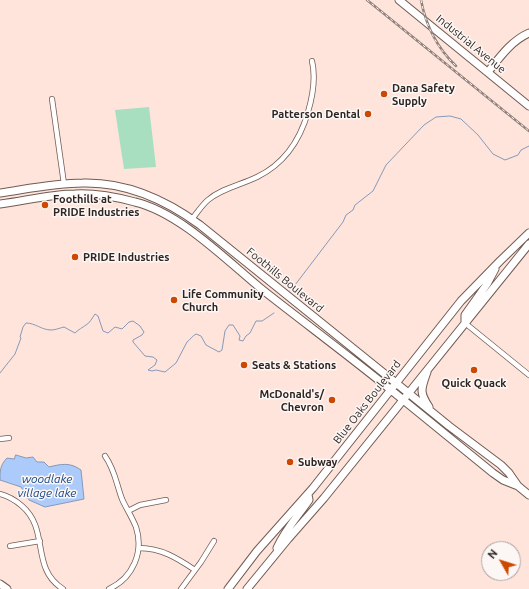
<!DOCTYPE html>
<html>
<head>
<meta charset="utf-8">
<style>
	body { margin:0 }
	#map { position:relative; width:529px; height:589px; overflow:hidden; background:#fee4db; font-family:Ubuntu,sans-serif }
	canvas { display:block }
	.north { position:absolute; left:481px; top:541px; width:40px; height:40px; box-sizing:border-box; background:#fcf7f5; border:1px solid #aaa3a1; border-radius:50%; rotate:309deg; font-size:11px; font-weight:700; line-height:16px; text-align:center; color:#2f2522 }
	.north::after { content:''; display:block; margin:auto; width:14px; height:18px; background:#cd4802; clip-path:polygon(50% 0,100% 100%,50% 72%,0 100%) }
</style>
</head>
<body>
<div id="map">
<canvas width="529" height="589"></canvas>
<div class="north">N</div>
</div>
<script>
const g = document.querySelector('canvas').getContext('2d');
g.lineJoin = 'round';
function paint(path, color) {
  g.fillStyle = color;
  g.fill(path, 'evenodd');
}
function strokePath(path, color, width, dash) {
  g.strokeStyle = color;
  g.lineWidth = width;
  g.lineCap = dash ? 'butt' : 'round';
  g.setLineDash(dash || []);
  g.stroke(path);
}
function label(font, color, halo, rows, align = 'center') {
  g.font = font + ' Ubuntu,sans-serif';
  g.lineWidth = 3;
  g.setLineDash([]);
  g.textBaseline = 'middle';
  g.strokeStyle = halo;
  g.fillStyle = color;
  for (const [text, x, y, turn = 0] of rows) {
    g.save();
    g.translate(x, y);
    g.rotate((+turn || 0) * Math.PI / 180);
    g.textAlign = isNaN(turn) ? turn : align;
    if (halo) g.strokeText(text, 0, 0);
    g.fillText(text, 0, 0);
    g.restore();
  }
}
paint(new Path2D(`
	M 149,107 L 156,167 L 124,169 L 115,110 Z`), '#a8dfc0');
const water = new Path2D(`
	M 16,455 L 26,458 L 33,457 L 37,462 L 44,462 L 49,467 C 61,464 70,462 81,470 L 84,499 L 45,507 L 29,500 L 21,487 L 0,480 C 0,471 0,465 7,458 L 14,459 Z`);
paint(water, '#accbfa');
strokePath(water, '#8699b9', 1);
strokePath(new Path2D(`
	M 295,285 L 343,222 L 346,215 L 353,210 L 355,205 L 373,191 L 386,165 L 424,125 L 436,117 L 450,116 L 461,119 L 478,135 L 493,154 L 505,160 L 518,155 L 521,150 L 529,146
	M 0,373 L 15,354 L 21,338 L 20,337 L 23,327 L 26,323 C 35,323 42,330 51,330 C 55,330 60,328 64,327 L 75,333 C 79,329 82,328 86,325 C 90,323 92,318 95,314 L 98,316 L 103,331 L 108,333 L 115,327 L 122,329 L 129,322 L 133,321 L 140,326 L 144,332 L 142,335 L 133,340 L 133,342 L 145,356 L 153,357 L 157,360 L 155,365 L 148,370 L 152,371 L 156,370 L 165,372 L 176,363 L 187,342 C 190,340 192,336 196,334 L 201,336 L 206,345 L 219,352 L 222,350 L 225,331 L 229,325 L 233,325 L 240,336 L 239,340 L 243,341 L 246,336 L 250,333 L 256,321 L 262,321 L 274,313`), '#8699b9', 1);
const street = new Path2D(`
	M 52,99 L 64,184
	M 192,219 C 197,213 202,205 208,200 C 222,188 241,185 257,177 C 284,164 300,140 308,112 C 313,95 316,78 312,61
	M 465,323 L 529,375
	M 0,439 L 9,438
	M 105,456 C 115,470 116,483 122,499 C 126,508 132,517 136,527 C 144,552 133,578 109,589
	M 0,494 C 8,496 15,500 22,506 C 50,530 30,568 63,589
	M 128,511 L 140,505 L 166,500
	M 10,546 L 40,541
	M 139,548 C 161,548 177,558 195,570
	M 181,589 L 201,562 L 214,541`);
const secondary = new Path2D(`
	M 399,0 L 529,106
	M 488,72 C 500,57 511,41 529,33
	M 0,193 C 27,189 55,183 83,183 C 125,182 166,200 200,225 L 396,383
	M 0,204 C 25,201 50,194 75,194 C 95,193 116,197 135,202 C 181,213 228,262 264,291 C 306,324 349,356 391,390
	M 0,584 L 7,589`);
const primary = new Path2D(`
	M 465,323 L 465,315 L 487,284 L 495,269
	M 427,372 C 421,389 419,392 429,407
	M 396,383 L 449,426 L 501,465 L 509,473 L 518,486 L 529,495
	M 391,390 L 493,473 L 503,480 L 518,486
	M 277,548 C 285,530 298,516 309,500 L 308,495
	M 228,589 L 257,551 L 313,488 L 461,301 L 500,261 L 529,233
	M 247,589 L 288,539 L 324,498 L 529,244`);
strokePath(street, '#715b53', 6);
strokePath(secondary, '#715b53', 9);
strokePath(primary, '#715b53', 9);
strokePath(street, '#fff', 4.5);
strokePath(secondary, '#fff', 7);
strokePath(primary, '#fff', 7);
const rail = new Path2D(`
	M 367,0 L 529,131
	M 421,0 C 426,26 436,47 456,66`);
strokePath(rail, '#92807a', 2.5);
strokePath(rail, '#fcf7f5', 1, [3]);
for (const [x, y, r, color] of [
	[384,94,4,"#cd4802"],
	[368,114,4,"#cd4802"],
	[45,205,4,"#cd4802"],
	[75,257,4,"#cd4802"],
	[174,300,4,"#cd4802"],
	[244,365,4,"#cd4802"],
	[474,370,4,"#cd4802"],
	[332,400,4,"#cd4802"],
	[290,462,4,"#cd4802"]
]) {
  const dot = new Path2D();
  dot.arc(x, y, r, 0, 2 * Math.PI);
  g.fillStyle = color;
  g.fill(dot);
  strokePath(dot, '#fcf7f5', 1.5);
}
label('11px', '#2f2522', '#fcf7f5', [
	["Industrial Avenue",471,44,39],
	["Foothills Boulevard",285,280,39],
	["Blue Oaks Boulevard",367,402,-52]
]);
label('bold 11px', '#2f2522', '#fcf7f5', [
	["Dana Safety",392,88],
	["Supply",392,101],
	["Patterson Dental",360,114,"right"],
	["Foothills at",53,199],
	["PRIDE Industries",53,212],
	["PRIDE Industries",83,257],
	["Life Community",182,294],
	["Church",182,307],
	["Seats & Stations",252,365],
	["Quick Quack",474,383,"center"],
	["McDonald's/",324,394,"right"],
	["Chevron",324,407,"right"],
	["Subway",298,462]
], 'left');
label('italic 12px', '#164688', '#fcf7f5', [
	["woodlake",47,479],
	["village lake",47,493]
]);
</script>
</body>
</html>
